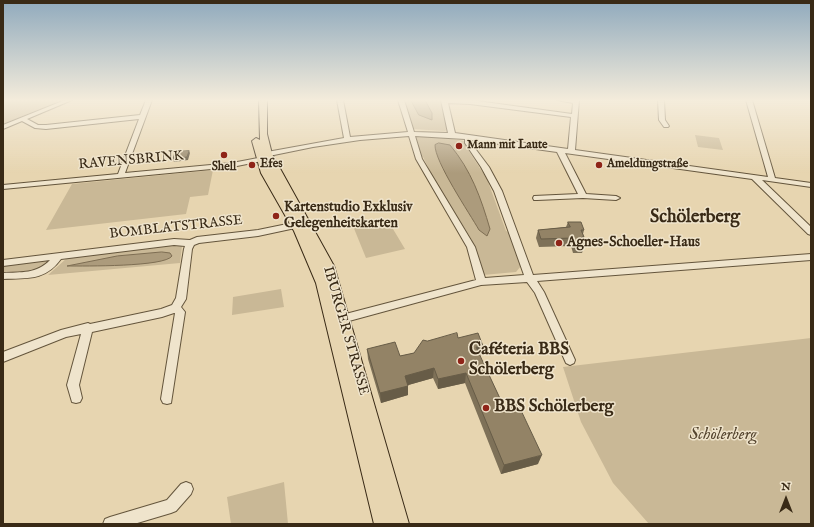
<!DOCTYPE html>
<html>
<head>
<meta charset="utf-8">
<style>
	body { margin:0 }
	#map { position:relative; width:814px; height:527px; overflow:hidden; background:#e7d5b0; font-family:"IM FELL English",serif }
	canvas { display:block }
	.frame { position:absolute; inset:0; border:4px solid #392a16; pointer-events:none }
	.north { position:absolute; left:766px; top:479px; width:40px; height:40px; -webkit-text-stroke:3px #efe4cc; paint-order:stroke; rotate:0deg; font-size:11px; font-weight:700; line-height:16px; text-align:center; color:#392a16 }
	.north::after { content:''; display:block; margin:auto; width:14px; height:18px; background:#392a16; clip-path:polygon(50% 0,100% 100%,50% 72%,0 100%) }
</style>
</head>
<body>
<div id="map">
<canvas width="814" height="527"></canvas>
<div class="frame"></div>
<div class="north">N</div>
</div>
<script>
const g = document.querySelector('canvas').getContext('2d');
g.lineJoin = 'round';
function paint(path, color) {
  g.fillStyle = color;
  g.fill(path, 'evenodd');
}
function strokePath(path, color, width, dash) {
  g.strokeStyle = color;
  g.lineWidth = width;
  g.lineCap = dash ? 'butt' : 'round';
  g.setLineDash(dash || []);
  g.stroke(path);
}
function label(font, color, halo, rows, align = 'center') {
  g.font = font + ' "IM FELL English",serif';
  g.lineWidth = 3;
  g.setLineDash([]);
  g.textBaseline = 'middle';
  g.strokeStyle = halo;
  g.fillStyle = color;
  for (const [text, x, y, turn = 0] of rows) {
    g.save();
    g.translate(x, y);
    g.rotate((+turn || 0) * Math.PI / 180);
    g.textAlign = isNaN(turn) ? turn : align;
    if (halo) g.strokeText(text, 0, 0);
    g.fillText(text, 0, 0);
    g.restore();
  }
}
paint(new Path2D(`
	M 3,100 L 62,100 L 3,124 Z
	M 405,100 L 441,100 L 448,129 L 445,131 L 412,129 Z
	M 695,135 L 719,138 L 723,150 L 698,147 Z
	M 416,136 L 441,137 L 464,141 L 468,147 L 467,148 L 487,179 L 506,231 L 510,233 L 521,266 L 516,272 L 483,275 L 471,243 L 472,240 L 435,181 L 423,157 L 421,156 L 415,138 Z
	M 213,170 L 208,195 L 190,197 L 186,214 L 46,230 L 72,184 Z
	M 387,219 L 405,249 L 366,258 L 353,226 Z
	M 173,245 L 182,246 L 180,263 L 48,275 L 67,258 Z
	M 47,260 L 51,262 L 48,267 L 28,272 L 3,272 L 3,265 Z
	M 281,289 L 284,307 L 232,315 L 233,297 Z
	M 811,338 L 811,524 L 649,524 L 613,483 L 581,422 L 563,367 Z
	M 284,482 L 288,524 L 231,524 L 227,497 Z`), '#c9b896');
const water = new Path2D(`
	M 411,100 L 425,100 L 432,113 L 432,120 L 419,115 Z
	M 439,143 L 450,145 C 471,170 481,198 490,229 L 487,236 L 479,230 C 470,214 434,161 435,145 Z
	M 162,252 L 170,253 L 172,256 C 165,267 84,266 67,266 L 117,256 Z`);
paint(water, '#ac9b7c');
strokePath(water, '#7e6e53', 1);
const minor = new Path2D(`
	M 65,100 L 72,100 L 27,119 L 38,125 L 46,125 L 140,115 L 146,100 L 152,100 L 125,173 L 232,163 L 258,158 L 267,152 L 344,138 L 337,100 L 343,100 L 350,137 L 408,132 L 398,100 L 404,100 L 414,132 L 448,133 L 441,100 L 470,100 L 572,114 L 573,103 L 557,100 L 579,100 L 575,150 L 768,177 L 746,100 L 752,100 L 775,178 L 811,183 L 811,187 L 762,180 L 811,227 L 811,235 L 808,234 L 752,179 L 565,153 L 586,194 L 616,196 L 620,198 L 616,200 L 583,198 L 537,200 L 534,200 L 533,198 L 534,196 L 578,194 L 557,152 L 471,140 L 471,143 L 489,167 L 502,191 L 533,275 L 811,254 L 811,260 L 537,281 L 544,292 L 575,360 L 574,363 L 570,365 L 566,363 L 535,293 L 527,282 L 481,285 L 338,324 L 334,323 L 333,320 L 334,317 L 476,280 L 467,247 L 416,159 L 409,136 L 360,140 L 313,147 L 269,156 L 262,161 L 232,167 L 3,189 L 3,185 L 118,174 L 139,119 L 46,129 L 35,128 L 22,121 L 3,129 L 3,125 ZM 448,103 L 470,104 L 571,117 L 568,149 L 455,133 ZM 415,136 L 465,139 L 465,143 L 481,167 L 494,191 L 524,275 L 485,278 L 475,247 L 422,159 Z
	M 658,100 L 664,100 L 665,120 L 669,126 L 668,127 L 664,127 L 659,120 Z
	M 297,222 L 300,223 L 301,225 L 300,227 L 258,236 L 199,243 L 194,245 L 192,249 L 186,299 L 181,307 L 185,312 L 171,403 L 167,404 L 163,403 L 161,399 L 175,313 L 174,313 L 162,317 L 92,332 L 79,385 L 82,398 L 80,402 L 76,403 L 72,402 L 67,385 L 81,334 L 66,337 L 3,362 L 3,352 L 61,330 L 88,323 L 90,324 L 161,309 L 172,305 L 176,298 L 184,249 L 185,246 L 174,245 L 61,259 C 45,281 27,278 3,279 L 3,273 C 21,272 37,274 50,260 L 3,266 L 3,260 L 174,239 L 190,240 L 197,237 L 258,230 Z
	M 186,482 L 191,484 L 193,489 L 191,494 L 176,511 L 171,513 L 134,524 L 103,524 L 105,519 L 110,517 L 167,500 L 181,484 Z`);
const major = new Path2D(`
	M 259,100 L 267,100 L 267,134 L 272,154 L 334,266 L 409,524 L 374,524 L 316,283 L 294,231 L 261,173 L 252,141 L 256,138 L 260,140 Z`);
strokePath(minor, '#64553c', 2);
strokePath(major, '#392a16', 2);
paint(minor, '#efe4cc');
paint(major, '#e7d5b0');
paint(new Path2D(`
	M 568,222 L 584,230 L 583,234 L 584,237 L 583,239 L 585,245 L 582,253 L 573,253 L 571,246 L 539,247 L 536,238 L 538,230 L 566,227 Z
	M 458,338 L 480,356 L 504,407 L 538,464 L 501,474 L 465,383 L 438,389 L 433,378 L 408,385 L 408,395 L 381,403 L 368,359 L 367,349 L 400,356 L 414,353 L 427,341 Z`), '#7e7158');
paint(new Path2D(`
	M 189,151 L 190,153 L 188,160 L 174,162 L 173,159 Z
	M 483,346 L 480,356 L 476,347 Z
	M 434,368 L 433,378 L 405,386 L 405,376 Z
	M 466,373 L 465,383 L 438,389 L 438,379 Z
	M 408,386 L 408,395 L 381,403 L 380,393 Z
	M 542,455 L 538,464 L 501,474 L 504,465 Z`), '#675c47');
const building = new Path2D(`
	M 189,151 L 187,157 L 173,159 L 175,152 Z
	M 568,222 L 581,222 L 584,230 L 581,230 L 584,237 L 582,237 L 585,245 L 576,245 L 573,238 L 541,239 L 538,230 L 570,227 Z
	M 457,333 L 458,338 L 478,333 L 483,346 L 476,347 L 504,407 L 518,404 L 542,455 L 504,465 L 466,373 L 438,379 L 434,368 L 405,376 L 408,386 L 380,393 L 367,349 L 395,342 L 400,356 L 414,353 L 423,340 L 427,341 Z`);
paint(building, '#938366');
strokePath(building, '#675c47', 1);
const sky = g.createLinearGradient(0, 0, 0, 173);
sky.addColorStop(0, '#90aabd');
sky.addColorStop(0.58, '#f4ecdb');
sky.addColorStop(1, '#f4ecdb00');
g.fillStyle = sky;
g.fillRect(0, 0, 814, 173);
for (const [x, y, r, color] of [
	[459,146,4,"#8f2418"],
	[224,155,4,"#8f2418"],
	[252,165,4,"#8f2418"],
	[599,165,4,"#8f2418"],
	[276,216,4,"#8f2418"],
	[559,243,4,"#8f2418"],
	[461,361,4,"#8f2418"],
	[486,408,4,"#8f2418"]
]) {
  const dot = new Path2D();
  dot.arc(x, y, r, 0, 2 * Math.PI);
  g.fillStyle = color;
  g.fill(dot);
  strokePath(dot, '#efe4cc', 1.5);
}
label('bold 12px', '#392a16', '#efe4cc', [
	["Mann mit Laute",467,146],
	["Efes",260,165],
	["Ameldungstraße",607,165],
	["Shell",224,168,"center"]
], 'left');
label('14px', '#392a16', '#efe4cc', [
	["RAVENSBRINK",131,161,-5],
	["BOMBLATSTRASSE",176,228,-6],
	["IBURGER STRASSE",345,331,74]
]);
label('bold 14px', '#392a16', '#efe4cc', [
	["Kartenstudio Exklusiv",284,208],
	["Gelegenheitskarten",284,224],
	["Agnes-Schoeller-Haus",567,243]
], 'left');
label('bold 17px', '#392a16', '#efe4cc', [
	["Caféteria BBS",469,351],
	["Schölerberg",469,371],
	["BBS Schölerberg",494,408]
], 'left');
label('italic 17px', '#564630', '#efe4cc', [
	["Schölerberg",723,436]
]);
label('bold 18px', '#392a16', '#efe4cc', [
	["Schölerberg",695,218]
]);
</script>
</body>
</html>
